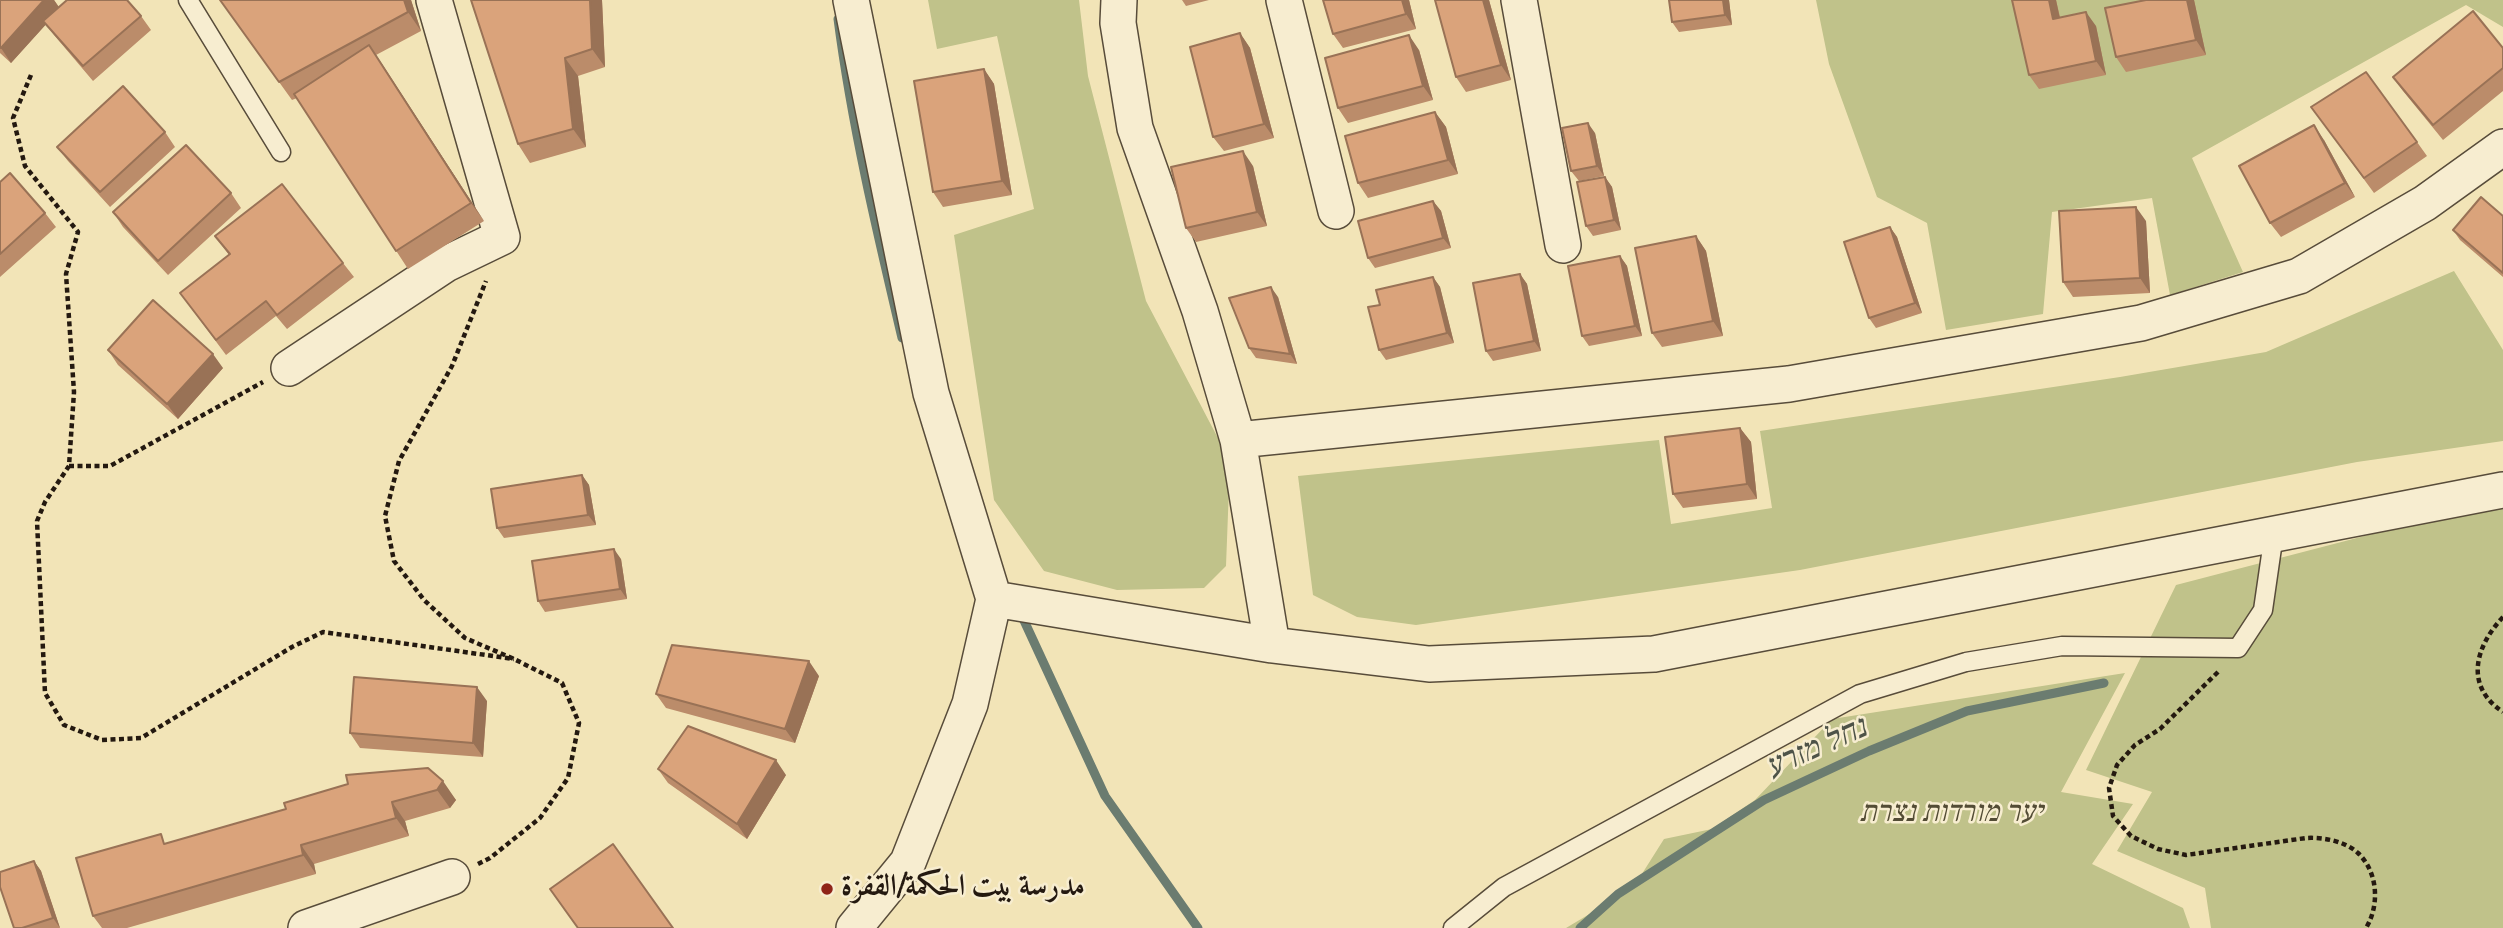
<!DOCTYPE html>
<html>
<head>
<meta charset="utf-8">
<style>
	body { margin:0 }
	canvas { display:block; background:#f2e4b7 }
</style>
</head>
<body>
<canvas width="2503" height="928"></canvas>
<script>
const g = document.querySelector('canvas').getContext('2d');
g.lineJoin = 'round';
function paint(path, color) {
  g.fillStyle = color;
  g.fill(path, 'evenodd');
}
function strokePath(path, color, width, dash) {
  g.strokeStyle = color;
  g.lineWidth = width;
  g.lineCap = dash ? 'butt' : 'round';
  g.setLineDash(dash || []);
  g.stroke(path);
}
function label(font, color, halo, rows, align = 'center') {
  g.font = font + ' "IM FELL DW Pica",Amiri,"Frank Ruhl Libre",serif';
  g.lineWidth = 5;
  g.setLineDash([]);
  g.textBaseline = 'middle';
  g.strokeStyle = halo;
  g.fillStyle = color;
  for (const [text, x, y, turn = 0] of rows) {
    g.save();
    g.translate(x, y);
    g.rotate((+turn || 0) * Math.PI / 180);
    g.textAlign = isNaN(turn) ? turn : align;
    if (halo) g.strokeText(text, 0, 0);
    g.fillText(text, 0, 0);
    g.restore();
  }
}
paint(new Path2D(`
	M 928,0 L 1079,0 L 1088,76 L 1146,301 L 1230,461 L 1226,566 L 1204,588 L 1117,590 L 1044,571 L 994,500 L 954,235 L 1034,209 L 997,36 L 937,49 Z
	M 1816,0 L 2503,0 L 2503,27 L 2466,5 L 2192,158 L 2243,272 L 2170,295 L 2152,198 L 2052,212 L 2043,314 L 1946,330 L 1927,223 L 1877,197 L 1829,64 Z
	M 2454,271 L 2503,350 L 2503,441 L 2357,462 L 1800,570 L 1416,625 L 1357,617 L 1313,595 L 1298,476 L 1659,440 L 1671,524 L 1772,508 L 1760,431 L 2120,377 L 2266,352 Z
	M 2503,500 L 2503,928 L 2211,928 L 2205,888 L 2117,851 L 2152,792 L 2086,770 L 2176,585 Z
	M 2125,673 L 2061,792 L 2133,804 L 2092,864 L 2183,908 L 2190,928 L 1566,928 L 1633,888 L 1664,839 L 1712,829 L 1755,800 L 1832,719 Z`), '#c0c28a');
strokePath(new Path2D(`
	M 838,19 C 852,127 877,232 902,338
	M 1021,614 L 1105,796 L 1198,928
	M 1580,928 L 1618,894 L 1764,800 L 1869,751 L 1967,711 L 2104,683`), '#6b7c70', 9);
const service = new Path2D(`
	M 188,0 L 281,152
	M 1453,928 L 1504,887 L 1860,694 L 1966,662 L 2062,646 L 2238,648 L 2263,610 L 2274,534`);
const minor = new Path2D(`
	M 851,0 L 931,393 L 994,599 L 970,704 L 908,862 L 854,928
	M 1119,0 L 1118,23 L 1135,128 L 1200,311 L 1238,440 L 1272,645
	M 1284,0 L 1336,211
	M 1519,0 L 1563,245
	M 289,368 L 446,264 L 502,237 L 434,0
	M 1238,440 L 1789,384 L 2141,323 L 2299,276 L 2425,203 L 2503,147
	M 994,599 L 1272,645 L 1429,664 L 1654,654 L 2503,490
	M 306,928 L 452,877`);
strokePath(service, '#584c3a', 21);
strokePath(minor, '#584c3a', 38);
strokePath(new Path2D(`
	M 31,75 L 13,118 L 25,166 L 78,232 L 66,274 L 74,392 L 69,466 L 45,502 L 37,521 L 45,693 L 64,725 L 102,740 L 141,738 L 292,647 L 323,632 L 514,659
	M 69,466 L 110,466 L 263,382
	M 2503,617 C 2475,647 2464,686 2503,712
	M 2218,672 L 2160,729 L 2135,745 L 2117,765 L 2109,788 L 2113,816 L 2131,836 L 2158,849 L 2186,855 L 2306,838 C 2323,837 2345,841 2358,853 C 2378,872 2380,905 2366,928
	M 478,864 L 490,858 L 540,818 L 568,778 L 579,723 L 562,683 L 514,659 L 465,638 L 424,600 L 394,561 L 385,516 L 399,461 L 452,366 L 486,281`), '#241910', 4.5, [5, 3.5]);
strokePath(service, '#f7edd0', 18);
strokePath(minor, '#f7edd0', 35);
paint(new Path2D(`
	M 0,0 L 54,0 L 59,7 L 141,16 L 151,30 L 93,81 L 54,35 L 46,24 L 11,63 L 0,53 Z
	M 220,0 L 411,0 L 421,31 L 376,55 L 484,221 L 408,269 L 297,98 L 292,100 Z
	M 471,0 L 602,0 L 605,67 L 578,76 L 586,147 L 530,163 L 518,144 Z
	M 1182,0 L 1209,0 L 1186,6 Z
	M 1323,0 L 1409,0 L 1416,29 L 1343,48 L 1333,34 Z
	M 1489,0 L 1511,80 L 1466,92 L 1456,77 Z
	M 1669,0 L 1729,0 L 1732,25 L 1679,32 L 1672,22 Z
	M 2012,0 L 2056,0 L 2060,17 L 2096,26 L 2106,75 L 2039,89 L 2029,75 Z
	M 2194,0 L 2206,55 L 2126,72 L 2116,57 Z
	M 1240,33 L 1250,48 L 1274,138 L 1224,151 L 1213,137 Z
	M 2503,48 L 2503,91 L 2443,140 L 2403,91 L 2393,77 Z
	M 1419,50 L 1433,100 L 1348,123 L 1338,108 Z
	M 984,69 L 994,84 L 1012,195 L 943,207 L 933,192 Z
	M 2311,107 L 2417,142 L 2427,156 L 2374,193 Z
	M 1435,112 L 1446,127 L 1458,174 L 1368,198 L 1358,183 Z
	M 165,132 L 175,147 L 110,207 L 68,161 L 57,147 Z
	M 1595,133 L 1604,176 L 1579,181 L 1571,171 Z
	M 2324,140 L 2355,197 L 2281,237 L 2270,223 Z
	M 1253,166 L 1267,226 L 1196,242 L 1186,228 Z
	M 1605,177 L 1612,187 L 1621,230 L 1593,236 L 1586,226 Z
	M 0,182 L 45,213 L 56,227 L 0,277 Z
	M 231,193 L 241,208 L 168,275 L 123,227 L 113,212 Z
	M 1433,201 L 1441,211 L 1451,248 L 1375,268 L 1368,258 Z
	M 2503,216 L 2503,277 L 2460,240 L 2453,230 Z
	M 2146,221 L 2150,293 L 2073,297 L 2063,282 Z
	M 1890,227 L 1897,237 L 1922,313 L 1876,328 L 1869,318 Z
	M 215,236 L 343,263 L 354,277 L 287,329 L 276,316 L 226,355 L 180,293 L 229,255 Z
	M 1696,236 L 1706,251 L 1723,336 L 1662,347 L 1652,333 Z
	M 1620,256 L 1627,266 L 1642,336 L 1589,346 L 1582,336 Z
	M 1520,274 L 1527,284 L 1541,351 L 1493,361 L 1486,351 Z
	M 1433,277 L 1440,287 L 1454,343 L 1386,360 L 1379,350 Z
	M 1278,297 L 1297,364 L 1256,358 L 1249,348 Z
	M 108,350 L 223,368 L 178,419 L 118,365 Z
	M 1740,428 L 1751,442 L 1757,499 L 1683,508 L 1673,494 Z
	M 582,475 L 589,485 L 596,525 L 504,538 L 497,528 Z
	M 621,559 L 627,599 L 545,612 L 538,601 Z
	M 819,676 L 795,743 L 666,708 L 656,694 Z
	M 487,701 L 483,757 L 360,748 L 350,733 Z
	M 428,768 L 456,800 L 450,808 L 405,821 L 409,836 L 314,864 L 316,874 L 127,928 L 102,928 L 93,916 Z
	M 658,769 L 786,775 L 747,839 L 668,783 Z
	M 34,861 L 41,871 L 60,928 L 14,928 Z`), '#bb8c6a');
paint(new Path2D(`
	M 44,0 L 54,0 L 60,9 L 11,63 L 1,48 Z
	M 404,0 L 411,0 L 421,31 L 408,12 Z
	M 590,0 L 602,0 L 605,67 L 592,49 Z
	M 1402,0 L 1409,0 L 1416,29 L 1406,14 Z
	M 1483,0 L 1489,0 L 1511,80 L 1501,65 Z
	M 1723,0 L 1729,0 L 1732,25 L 1725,15 Z
	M 2049,0 L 2056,0 L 2063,33 L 2053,19 Z
	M 2187,0 L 2194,0 L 2206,55 L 2196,40 Z
	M 2086,12 L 2096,26 L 2106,75 L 2096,61 Z
	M 1240,33 L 1250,48 L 1274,138 L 1264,124 Z
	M 1409,35 L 1419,50 L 1433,100 L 1423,86 Z
	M 369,45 L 382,64 L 484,221 L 471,203 Z
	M 565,58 L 578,76 L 586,147 L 573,129 Z
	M 984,69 L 994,84 L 1012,195 L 1002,181 Z
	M 1435,112 L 1446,127 L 1458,174 L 1448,160 Z
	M 1588,123 L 1595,133 L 1604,176 L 1597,166 Z
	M 2314,125 L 2324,140 L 2355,197 L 2345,183 Z
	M 1243,151 L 1253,166 L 1267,226 L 1257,212 Z
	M 1605,177 L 1612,187 L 1621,230 L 1614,220 Z
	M 1433,201 L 1441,211 L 1451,248 L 1443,238 Z
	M 2136,207 L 2146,221 L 2150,293 L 2140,278 Z
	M 1890,227 L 1897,237 L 1922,313 L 1915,303 Z
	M 1696,236 L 1706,251 L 1723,336 L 1713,321 Z
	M 1620,256 L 1627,266 L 1642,336 L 1635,326 Z
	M 1520,274 L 1527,284 L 1541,351 L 1534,341 Z
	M 1433,277 L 1440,287 L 1454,343 L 1447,333 Z
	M 1271,287 L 1278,297 L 1297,364 L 1290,354 Z
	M 213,354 L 223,368 L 178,419 L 167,404 Z
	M 1740,428 L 1751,442 L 1757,499 L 1747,484 Z
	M 582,475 L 589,485 L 596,525 L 588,515 Z
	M 614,549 L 621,559 L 627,599 L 620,589 Z
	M 809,661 L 819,676 L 795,743 L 785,729 Z
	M 477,687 L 487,701 L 483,757 L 473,743 Z
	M 776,760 L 786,775 L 747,839 L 737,824 Z
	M 443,781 L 456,800 L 450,808 L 437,790 Z
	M 392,802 L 405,821 L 409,836 L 396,818 Z
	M 301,845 L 314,864 L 316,874 L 303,855 Z
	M 34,861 L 41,871 L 60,928 L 53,918 Z`), '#997256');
const building = new Path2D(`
	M 0,0 L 44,0 L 1,48 L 0,47 Z
	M 67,0 L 127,0 L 141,16 L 83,66 L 43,21 Z
	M 220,0 L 404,0 L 408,12 L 279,82 Z
	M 471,0 L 590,0 L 592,49 L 565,58 L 573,129 L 518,144 Z
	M 1323,0 L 1402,0 L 1406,14 L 1333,34 Z
	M 1435,0 L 1483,0 L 1501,65 L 1456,77 Z
	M 1669,0 L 1723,0 L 1725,15 L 1672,22 Z
	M 2012,0 L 2049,0 L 2053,19 L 2086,12 L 2096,61 L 2029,75 Z
	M 2146,0 L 2187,0 L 2196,40 L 2116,57 L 2105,8 Z
	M 2473,11 L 2503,48 L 2503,68 L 2433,125 L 2393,77 Z
	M 1240,33 L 1264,124 L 1213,137 L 1190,47 Z
	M 1409,35 L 1423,86 L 1338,108 L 1325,58 Z
	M 369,45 L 471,203 L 396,251 L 294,94 Z
	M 984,69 L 1002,181 L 933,192 L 914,81 Z
	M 2366,72 L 2417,142 L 2364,178 L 2311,107 Z
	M 123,86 L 165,132 L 100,192 L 57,147 Z
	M 1435,112 L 1448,160 L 1358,183 L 1345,136 Z
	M 1588,123 L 1597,166 L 1571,171 L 1562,128 Z
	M 2314,125 L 2345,183 L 2270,223 L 2239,166 Z
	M 186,145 L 231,193 L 158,261 L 113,212 Z
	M 1243,151 L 1257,212 L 1186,228 L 1171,167 Z
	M 10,173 L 45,213 L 0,254 L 0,182 Z
	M 1605,177 L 1614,220 L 1586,226 L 1577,182 Z
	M 282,184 L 343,263 L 277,315 L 266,301 L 216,340 L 180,293 L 230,254 L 215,236 Z
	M 2481,197 L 2503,216 L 2503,273 L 2453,230 Z
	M 1433,201 L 1443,238 L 1368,258 L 1358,221 Z
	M 2136,207 L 2140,278 L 2063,282 L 2059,211 Z
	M 1890,227 L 1915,303 L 1869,318 L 1844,242 Z
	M 1696,236 L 1713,321 L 1652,333 L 1635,248 Z
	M 1620,256 L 1635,326 L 1582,336 L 1568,266 Z
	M 1520,274 L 1534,341 L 1486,351 L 1473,283 Z
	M 1433,277 L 1447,333 L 1379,350 L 1368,307 L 1380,305 L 1376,290 Z
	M 1271,287 L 1290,354 L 1249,348 L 1229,298 Z
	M 153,300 L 213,354 L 167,404 L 108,350 Z
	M 1740,428 L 1747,484 L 1673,494 L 1665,437 Z
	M 582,475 L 588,515 L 497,528 L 491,489 Z
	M 614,549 L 620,589 L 538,601 L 532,561 Z
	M 672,645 L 809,661 L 785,729 L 656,694 Z
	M 354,677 L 477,687 L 473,743 L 350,733 Z
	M 688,726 L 776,760 L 737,824 L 658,769 Z
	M 428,768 L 443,781 L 437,790 L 392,802 L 396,818 L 301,845 L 303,855 L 93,916 L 76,858 L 161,834 L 164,844 L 286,809 L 284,803 L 348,784 L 346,775 Z
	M 613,844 L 673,928 L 578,928 L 550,889 Z
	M 34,861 L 53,918 L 22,928 L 14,928 L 0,887 L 0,872 Z`);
paint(building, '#daa37b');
strokePath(building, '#997256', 2);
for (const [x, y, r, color] of [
	[827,889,7,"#8f2418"]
]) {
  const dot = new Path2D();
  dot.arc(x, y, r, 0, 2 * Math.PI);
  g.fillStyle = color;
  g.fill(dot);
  strokePath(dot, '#f7edd0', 2.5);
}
label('italic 30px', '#534c35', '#f7edd0', [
	["יער מורדות נצרת",1951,815]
]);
label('bold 30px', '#241910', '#f7edd0', [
	["مدرسة بيت الحكمة/القفزة",841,889]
], 'left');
label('italic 32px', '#4e5348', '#f7edd0', [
	["נחל מזרע",1817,750,-24]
]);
</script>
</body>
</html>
